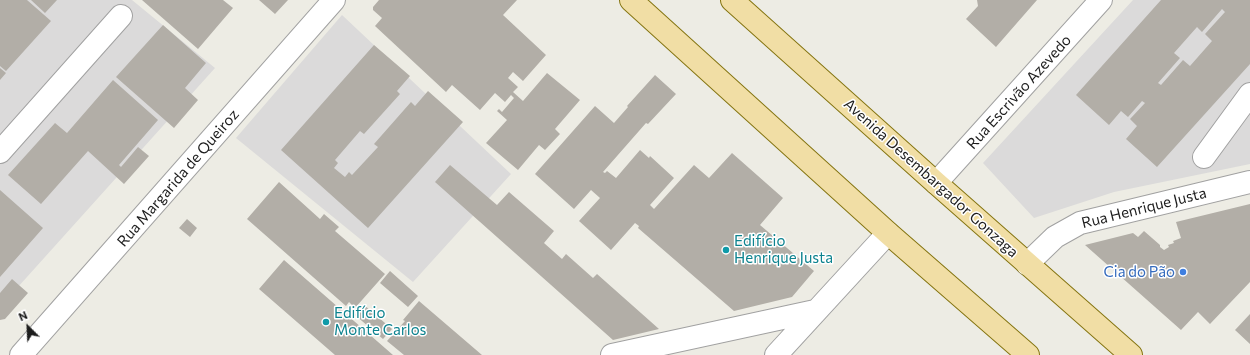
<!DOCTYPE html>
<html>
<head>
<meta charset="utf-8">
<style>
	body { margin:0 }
	#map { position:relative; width:1250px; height:355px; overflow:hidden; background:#edece4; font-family:Commissioner,sans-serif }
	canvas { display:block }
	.north { position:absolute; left:8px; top:307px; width:40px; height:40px; -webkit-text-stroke:3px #fff; paint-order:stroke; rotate:336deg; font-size:11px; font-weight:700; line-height:16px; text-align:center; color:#1d1d1d }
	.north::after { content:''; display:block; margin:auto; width:14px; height:18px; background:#1d1d1d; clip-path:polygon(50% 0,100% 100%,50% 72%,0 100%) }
</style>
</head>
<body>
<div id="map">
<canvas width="1250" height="355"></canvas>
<div class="north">N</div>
</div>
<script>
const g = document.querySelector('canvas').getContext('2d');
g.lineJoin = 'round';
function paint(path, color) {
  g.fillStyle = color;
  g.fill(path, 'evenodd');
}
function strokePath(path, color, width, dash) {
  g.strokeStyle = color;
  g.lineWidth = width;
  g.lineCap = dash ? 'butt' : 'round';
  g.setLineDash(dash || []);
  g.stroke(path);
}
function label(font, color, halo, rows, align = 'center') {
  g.font = font + ' Commissioner,sans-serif';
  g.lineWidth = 3;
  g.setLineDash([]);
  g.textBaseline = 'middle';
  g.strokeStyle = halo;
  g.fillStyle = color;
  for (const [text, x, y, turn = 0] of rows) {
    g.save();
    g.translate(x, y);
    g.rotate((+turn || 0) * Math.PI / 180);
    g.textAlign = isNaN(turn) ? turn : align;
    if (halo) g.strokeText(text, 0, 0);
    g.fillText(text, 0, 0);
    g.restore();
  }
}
paint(new Path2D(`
	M 0,0 L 132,0 L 215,68 L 0,307 Z
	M 1133,0 L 1250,0 L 1250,164 L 1114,192 L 1034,218 L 983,163 Z
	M 342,15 L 511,174 L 413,282 L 236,138 Z`), '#dbdada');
paint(new Path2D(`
	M 0,0 L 27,0 L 51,21 L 6,71 L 0,66 Z
	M 31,0 L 57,0 L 45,13 Z
	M 142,0 L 223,0 L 233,8 L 198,49 Z
	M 259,0 L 288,0 L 275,14 Z
	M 379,0 L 517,0 L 503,15 L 546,55 L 523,81 L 513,72 L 508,78 L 518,87 L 513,92 L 523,101 L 547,73 L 580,100 L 555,129 L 560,134 L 545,150 L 539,145 L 518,170 L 486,143 L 507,120 L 497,111 L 499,109 L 502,112 L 514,98 L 511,95 L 505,102 L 495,93 L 480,110 L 452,85 L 446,92 L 375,26 L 382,18 L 373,10 L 373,7 Z
	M 977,0 L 1037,0 L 996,47 L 966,19 L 978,6 Z
	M 1161,0 L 1250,0 L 1250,64 L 1157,167 L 1126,139 L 1137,126 L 1130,119 L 1145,103 L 1142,101 L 1128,117 L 1121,111 L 1109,125 L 1076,95 ZM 1222,9 L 1225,12 L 1205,34 L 1212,41 L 1190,66 L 1183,60 L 1161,85 L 1158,83 L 1180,58 L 1174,53 L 1197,27 L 1202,32 Z
	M 163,25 L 206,63 L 185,88 L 198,100 L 174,128 L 116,77 Z
	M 374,45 L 410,76 L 397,91 L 400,94 L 364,134 L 360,131 L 335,160 L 338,163 L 334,168 L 345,177 L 349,172 L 352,175 L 378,147 L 374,144 L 411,102 L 415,106 L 428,91 L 463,122 L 368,228 L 281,150 Z
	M 0,68 L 6,73 L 0,80 Z
	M 655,75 L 676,94 L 648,124 L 646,123 L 603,172 L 605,173 L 607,171 L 616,178 L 640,150 L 649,158 L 650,156 L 674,178 L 650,205 L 654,209 L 694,165 L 709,178 L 732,153 L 783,198 L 760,225 L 814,271 L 792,297 L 734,311 L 638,228 L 639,226 L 635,223 L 611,250 L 579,221 L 600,198 L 591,190 L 574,209 L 535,174 L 595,106 L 614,123 L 628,107 L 627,106 Z
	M 113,80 L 158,120 L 119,165 L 121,167 L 138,147 L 149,156 L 124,184 L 88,151 L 41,204 L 8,175 L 55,123 L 67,133 Z
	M 450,165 L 497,205 L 509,192 L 554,231 L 544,243 L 562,259 L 566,254 L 593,278 L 597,274 L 659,329 L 613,340 L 435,182 Z
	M 279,182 L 320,219 L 324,214 L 339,227 L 335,231 L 385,274 L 355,308 L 349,302 L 346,306 L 247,219 Z
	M 0,190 L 43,228 L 0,277 Z
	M 1250,204 L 1250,282 L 1210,324 L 1198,312 L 1181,330 L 1085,245 L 1133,233 L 1138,237 L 1144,231 L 1160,245 L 1160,247 L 1164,250 L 1169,247 L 1168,245 L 1174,243 L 1173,241 L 1181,238 L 1176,222 Z
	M 187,219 L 197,228 L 190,237 L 179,228 Z
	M 284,260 L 393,355 L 335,355 L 259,289 Z
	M 390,271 L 418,296 L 408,307 L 380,283 Z
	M 12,279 L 28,293 L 5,319 L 0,320 L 0,293 Z
	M 419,301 L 482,355 L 404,355 L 387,341 L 405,321 L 403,320 Z
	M 364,305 L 392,329 L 383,339 L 355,315 Z
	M 1250,314 L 1250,344 L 1235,330 Z`), '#b2aea7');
const minor = new Path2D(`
	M 0,152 L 121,16
	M 1204,157 L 1250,94
	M 936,183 L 1101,0
	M 1027,264 L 1055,237 L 1080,223 L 1250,182
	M 21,355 L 334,0
	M 612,355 L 815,311
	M 776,355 L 888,233`);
const major = new Path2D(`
	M 631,0 L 888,233 L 1028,355
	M 732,0 L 936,183 L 1131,355`);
strokePath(minor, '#a1a1a1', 24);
strokePath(major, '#857511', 24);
strokePath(minor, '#fff', 22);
strokePath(major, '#f1dea5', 22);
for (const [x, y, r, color] of [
	[726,250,4,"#0f9aa8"],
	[1183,272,4,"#3f7fe0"],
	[326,322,4,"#0f9aa8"]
]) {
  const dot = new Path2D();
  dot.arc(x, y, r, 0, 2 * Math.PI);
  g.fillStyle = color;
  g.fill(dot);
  strokePath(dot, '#fff', 1.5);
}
label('15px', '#1d1d1d', '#fff', [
	["Rua Escrivão Azevedo",1019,92,-48],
	["Rua Margarida de Queiroz",178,178,-49],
	["Avenida Desembargador Gonzaga",931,178,42],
	["Rua Henrique Justa",1144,208,-14]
]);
label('15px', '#0d838f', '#fff', [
	["Edifício",734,241],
	["Henrique Justa",734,258],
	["Edifício",334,313],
	["Monte Carlos",334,330]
], 'left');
label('15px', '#366cbe', '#fff', [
	["Cia do Pão",1175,272]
], 'right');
</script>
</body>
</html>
